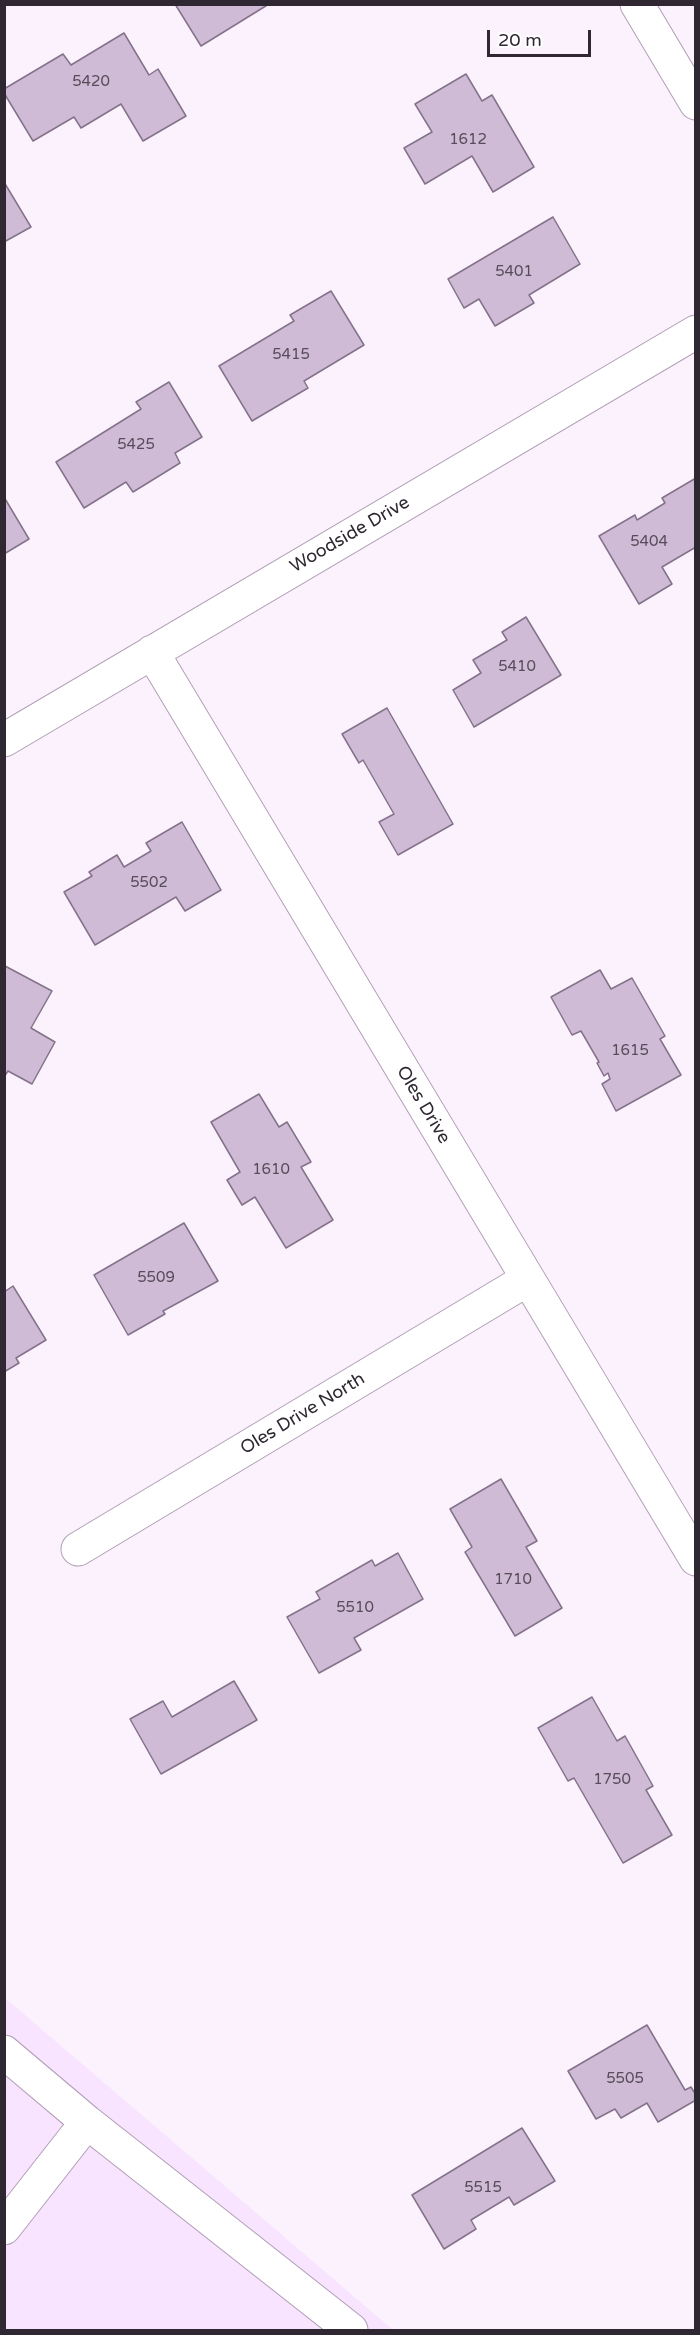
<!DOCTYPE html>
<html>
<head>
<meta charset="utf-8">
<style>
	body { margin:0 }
	#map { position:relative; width:700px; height:2335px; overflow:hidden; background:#fbf2fd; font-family:"Varela Round",sans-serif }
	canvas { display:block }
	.frame { position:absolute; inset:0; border:6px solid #2f2731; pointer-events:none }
	.scale { position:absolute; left:487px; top:30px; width:104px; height:27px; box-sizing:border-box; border:3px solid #2f2731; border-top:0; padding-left:8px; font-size:18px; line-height:21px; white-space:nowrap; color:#2f2731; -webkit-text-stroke:4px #fff; paint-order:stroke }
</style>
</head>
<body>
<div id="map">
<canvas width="700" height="2335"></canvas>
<div class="frame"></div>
<div class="scale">20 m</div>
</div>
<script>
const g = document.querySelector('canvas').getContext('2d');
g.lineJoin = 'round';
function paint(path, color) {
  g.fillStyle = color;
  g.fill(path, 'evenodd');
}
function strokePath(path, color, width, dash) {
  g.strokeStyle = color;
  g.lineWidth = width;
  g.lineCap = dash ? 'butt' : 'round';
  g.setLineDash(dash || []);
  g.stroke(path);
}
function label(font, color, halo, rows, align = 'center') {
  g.font = font + ' "Varela Round",sans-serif';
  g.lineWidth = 4.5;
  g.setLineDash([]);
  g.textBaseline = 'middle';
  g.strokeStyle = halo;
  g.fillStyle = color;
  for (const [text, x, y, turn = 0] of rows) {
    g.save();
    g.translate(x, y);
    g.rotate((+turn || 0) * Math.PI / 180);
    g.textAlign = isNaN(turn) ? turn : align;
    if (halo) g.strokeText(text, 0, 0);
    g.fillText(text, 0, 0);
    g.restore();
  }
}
paint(new Path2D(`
	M 5,1998 L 393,2330 L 5,2330 Z`), '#f8e4ff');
const building = new Path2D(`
	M 175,4 L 269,4 L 201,46 Z
	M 124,33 L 149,75 L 158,69 L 186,116 L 143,141 L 121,104 L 81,128 L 74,117 L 33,141 L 4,93 L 4,89 L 63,54 L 71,65 Z
	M 466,74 L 482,101 L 492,95 L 534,167 L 493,192 L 472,156 L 425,184 L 404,148 L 432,132 L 415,104 Z
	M 4,182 L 31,227 L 4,242 Z
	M 553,217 L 580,264 L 529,295 L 534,303 L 495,326 L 479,299 L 464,308 L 448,279 Z
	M 331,291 L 364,345 L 304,381 L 308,388 L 252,421 L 219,366 L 294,321 L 290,315 Z
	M 169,382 L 202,437 L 175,453 L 180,463 L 133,492 L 126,482 L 84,508 L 56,462 L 141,409 L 136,402 Z
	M 696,478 L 696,547 L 662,567 L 672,584 L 639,604 L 599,536 L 635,515 L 637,520 L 665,503 L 662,498 Z
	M 4,497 L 29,539 L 4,554 Z
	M 526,617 L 561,675 L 474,727 L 453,690 L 481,673 L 473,660 L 507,640 L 502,632 Z
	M 387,708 L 453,824 L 398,855 L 379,822 L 394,814 L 363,760 L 359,763 L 342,734 Z
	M 182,822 L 221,890 L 185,911 L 176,897 L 95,945 L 64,892 L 92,876 L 89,872 L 117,855 L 124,867 L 151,851 L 146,843 Z
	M 5,966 L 52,991 L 31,1028 L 55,1042 L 32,1084 L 8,1071 L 4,1077 Z
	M 600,970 L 611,989 L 632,978 L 665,1036 L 660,1039 L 681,1075 L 616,1111 L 602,1084 L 610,1079 L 608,1073 L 604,1076 L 597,1063 L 599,1062 L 581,1031 L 572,1035 L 551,997 Z
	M 259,1094 L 279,1127 L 287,1122 L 311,1162 L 301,1167 L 333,1220 L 286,1248 L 255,1197 L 242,1205 L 227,1180 L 240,1172 L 211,1122 Z
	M 184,1223 L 218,1281 L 163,1311 L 165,1314 L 128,1335 L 94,1275 Z
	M 13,1286 L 46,1340 L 16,1358 L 19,1363 L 4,1372 L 4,1292 Z
	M 501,1479 L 537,1541 L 526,1547 L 562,1608 L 515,1636 L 465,1552 L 472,1547 L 450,1509 Z
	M 398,1553 L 423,1599 L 354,1638 L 361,1650 L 319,1673 L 287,1617 L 320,1599 L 316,1592 L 372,1560 L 375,1566 Z
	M 234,1681 L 257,1720 L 161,1774 L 130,1719 L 163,1701 L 172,1717 Z
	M 592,1697 L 617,1741 L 625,1736 L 653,1786 L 646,1790 L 672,1835 L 623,1863 L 574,1778 L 568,1781 L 538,1728 Z
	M 647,2025 L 685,2090 L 691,2087 L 696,2095 L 696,2100 L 658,2122 L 647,2103 L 621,2118 L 615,2109 L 596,2119 L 568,2071 Z
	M 522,2128 L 555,2181 L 514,2205 L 509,2197 L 471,2220 L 476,2229 L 444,2249 L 412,2195 Z`);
paint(building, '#cfbbd5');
strokePath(building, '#84728a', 1.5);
const minor = new Path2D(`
	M 637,4 L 696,103
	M 152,652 L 696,1559
	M 4,740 L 696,332
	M 78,1549 L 528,1279
	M 4,2052 L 87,2122 L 351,2330
	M 4,2228 L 87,2122`);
strokePath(minor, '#b19eb7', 35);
strokePath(minor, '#fff', 33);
label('15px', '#574c5a', null, [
	["5420",91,82],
	["1612",468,140],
	["5401",514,272],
	["5415",291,355],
	["5425",136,445],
	["5404",649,542],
	["5410",517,667],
	["5502",149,883],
	["1615",630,1051],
	["1610",271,1170],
	["5509",156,1278],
	["1710",513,1580],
	["5510",355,1608],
	["1750",612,1780],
	["5505",625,2079],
	["5515",483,2188]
]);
label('18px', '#2f2731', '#fff', [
	["Woodside Drive",350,535,-30],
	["Oles Drive",423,1105,59],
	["Oles Drive North",303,1414,-31]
]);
</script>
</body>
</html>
